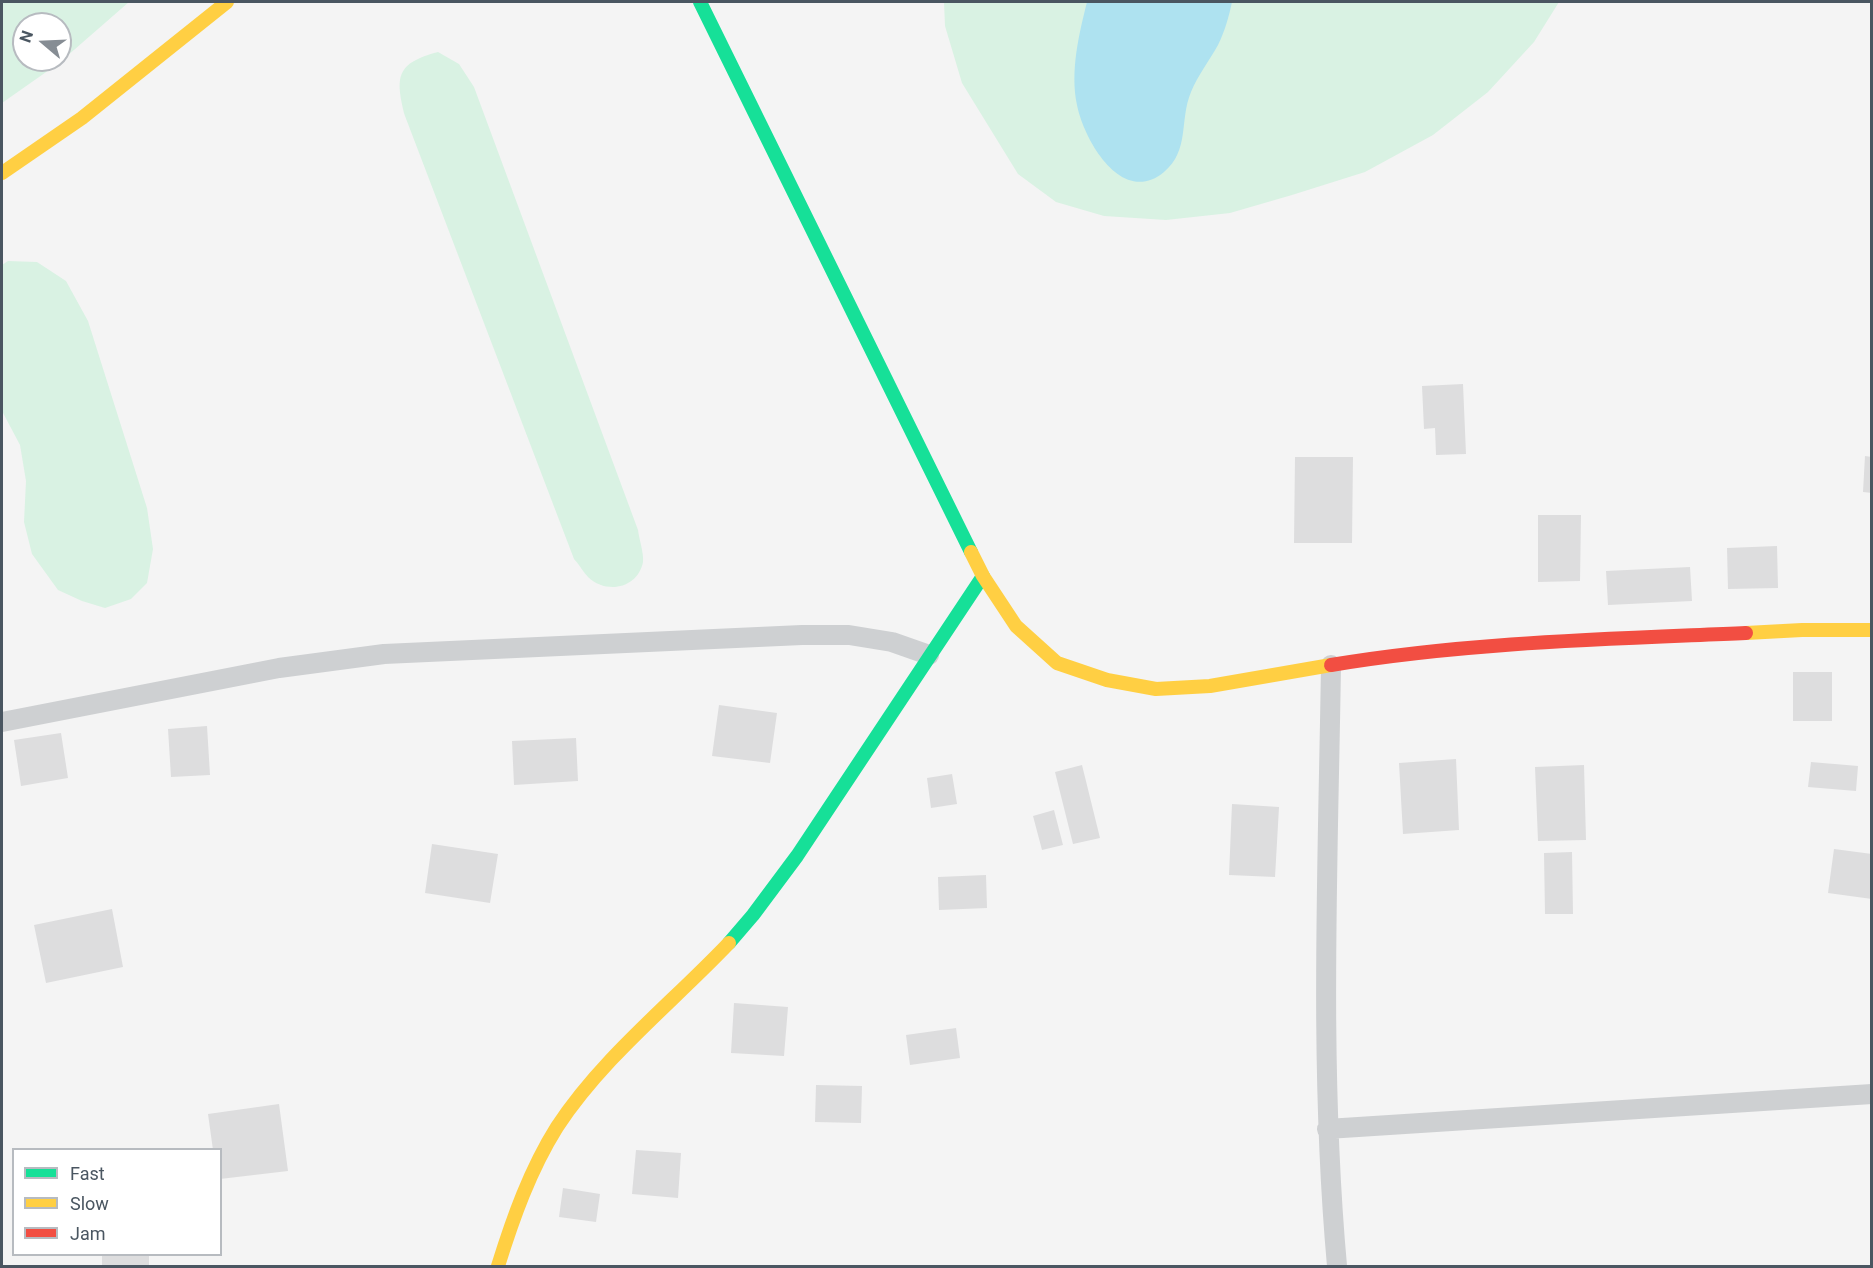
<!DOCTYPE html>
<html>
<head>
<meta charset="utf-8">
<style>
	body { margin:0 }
	#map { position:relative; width:1873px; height:1268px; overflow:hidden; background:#f4f4f4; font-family:Roboto,sans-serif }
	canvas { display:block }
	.frame { position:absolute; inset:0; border:3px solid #4a5661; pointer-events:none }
	.legend { position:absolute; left:12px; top:1148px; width:210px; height:108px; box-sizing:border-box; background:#fff; border:2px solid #b7bbc0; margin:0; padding:8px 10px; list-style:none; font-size:18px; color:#4a5661 }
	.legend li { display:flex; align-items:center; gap:12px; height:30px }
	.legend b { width:30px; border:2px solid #b7bbc0 }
	.north { position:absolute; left:12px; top:12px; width:60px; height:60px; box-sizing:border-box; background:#fff; border:2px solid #b7bbc0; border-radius:50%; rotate:289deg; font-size:16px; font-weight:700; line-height:24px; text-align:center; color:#4a5661 }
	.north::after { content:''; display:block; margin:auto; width:21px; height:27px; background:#868d94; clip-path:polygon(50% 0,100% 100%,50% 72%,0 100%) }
</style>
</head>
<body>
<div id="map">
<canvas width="1873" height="1268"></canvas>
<div class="frame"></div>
<ul class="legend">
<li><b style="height:8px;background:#16e098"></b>Fast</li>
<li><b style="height:8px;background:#ffcf43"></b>Slow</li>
<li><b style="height:8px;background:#f24e42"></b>Jam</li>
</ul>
<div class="north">N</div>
</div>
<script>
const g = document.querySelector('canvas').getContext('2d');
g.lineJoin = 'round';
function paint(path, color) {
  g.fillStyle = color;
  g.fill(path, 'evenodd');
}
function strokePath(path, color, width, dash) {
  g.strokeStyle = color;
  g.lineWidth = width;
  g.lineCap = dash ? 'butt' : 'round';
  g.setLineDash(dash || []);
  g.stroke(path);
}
paint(new Path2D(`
	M 2,2 L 129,2 L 59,63 L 2,103 ZM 24,24 L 60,24 L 60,60 L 24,60 Z
	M 944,2 L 1559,2 L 1534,42 L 1488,92 L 1433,135 L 1365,172 L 1292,195 L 1230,213 L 1166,220 L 1104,216 L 1056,202 L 1018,174 L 962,83 L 945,26 Z
	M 438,52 L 459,64 L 474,87 L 638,530 C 639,539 644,553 643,562 C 638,588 607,595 588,577 C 583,572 579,564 574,559 L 405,116 C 395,77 396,63 438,52 Z
	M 8,261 L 37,262 L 66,281 L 88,321 L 147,508 L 153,549 L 147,583 L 131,599 L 105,608 L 82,601 L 58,590 L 32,554 L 24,522 L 26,481 L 20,445 L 2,411 L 2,265 Z`), '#d9f2e3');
paint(new Path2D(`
	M 1087,2 L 1232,2 C 1229,16 1225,31 1218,45 C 1209,61 1198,75 1191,92 C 1179,121 1190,150 1164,172 C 1122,207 1084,140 1077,105 C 1070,71 1079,34 1087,2 Z`), '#aee2f0');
paint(new Path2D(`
	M 1463,384 L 1466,454 L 1436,455 L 1435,428 L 1424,429 L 1422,386 Z
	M 1865,456 L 1872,457 L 1872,493 L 1863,492 Z
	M 1295,457 L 1353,457 L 1352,543 L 1294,543 Z
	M 1538,515 L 1581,515 L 1580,581 L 1538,582 Z
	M 1777,546 L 1778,588 L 1728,589 L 1727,548 Z
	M 1690,567 L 1692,601 L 1608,605 L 1606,571 Z
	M 1793,672 L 1832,672 L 1832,721 L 1793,721 Z
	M 719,705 L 777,713 L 770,763 L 712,756 Z
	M 207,726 L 210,775 L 171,777 L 168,729 Z
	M 61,733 L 68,778 L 21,786 L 14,740 Z
	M 576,738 L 578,781 L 514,785 L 512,741 Z
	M 1456,759 L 1459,830 L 1403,834 L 1399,763 Z
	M 1811,762 L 1858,766 L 1856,791 L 1808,787 Z
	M 1082,765 L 1100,838 L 1073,844 L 1055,772 Z
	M 1584,765 L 1586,840 L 1538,841 L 1535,767 Z
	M 952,774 L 957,804 L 931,808 L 927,778 Z
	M 1232,804 L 1279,807 L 1275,877 L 1229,875 Z
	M 1054,810 L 1063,845 L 1042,850 L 1033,816 Z
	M 432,844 L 498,854 L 490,903 L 425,893 Z
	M 1834,849 L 1872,854 L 1872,899 L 1828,893 Z
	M 1572,852 L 1573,914 L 1545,914 L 1544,853 Z
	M 986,875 L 987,908 L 939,910 L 938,877 Z
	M 112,909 L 123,967 L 46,983 L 34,925 Z
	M 734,1003 L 788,1007 L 784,1056 L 731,1053 Z
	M 956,1028 L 960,1058 L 910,1065 L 906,1035 Z
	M 816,1085 L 862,1086 L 861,1123 L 815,1122 Z
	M 279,1104 L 288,1171 L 220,1179 L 220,1150 L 213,1150 L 208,1114 Z
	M 636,1150 L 681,1153 L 678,1198 L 632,1194 Z
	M 563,1188 L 600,1194 L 596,1222 L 559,1217 Z
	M 102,1254 L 149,1254 L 149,1266 L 102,1266 Z`), '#ddddde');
strokePath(new Path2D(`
	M 1331,665 C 1328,865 1319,1066 1337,1266
	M 2,722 L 279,668 L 384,654 L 802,635 L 849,635 L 892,642 L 929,655
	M 1327,1129 L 1872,1094`), '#ced0d2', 20);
strokePath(new Path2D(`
	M 700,2 L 971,552
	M 729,943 L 753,915 L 797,856 L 983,576`), '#16e098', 14);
strokePath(new Path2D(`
	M 2,173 L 82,118 L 227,2
	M 971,552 L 983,576 L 1016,626 L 1057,663 L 1107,680 L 1156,689 L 1210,686 L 1331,665
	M 1746,633 L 1802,630 L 1872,630
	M 498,1266 C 513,1218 530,1170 557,1127 C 603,1057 672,1003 729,943`), '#ffcf43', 14);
strokePath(new Path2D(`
	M 1331,665 C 1469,642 1608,639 1746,633`), '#f24e42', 14);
</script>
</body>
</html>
